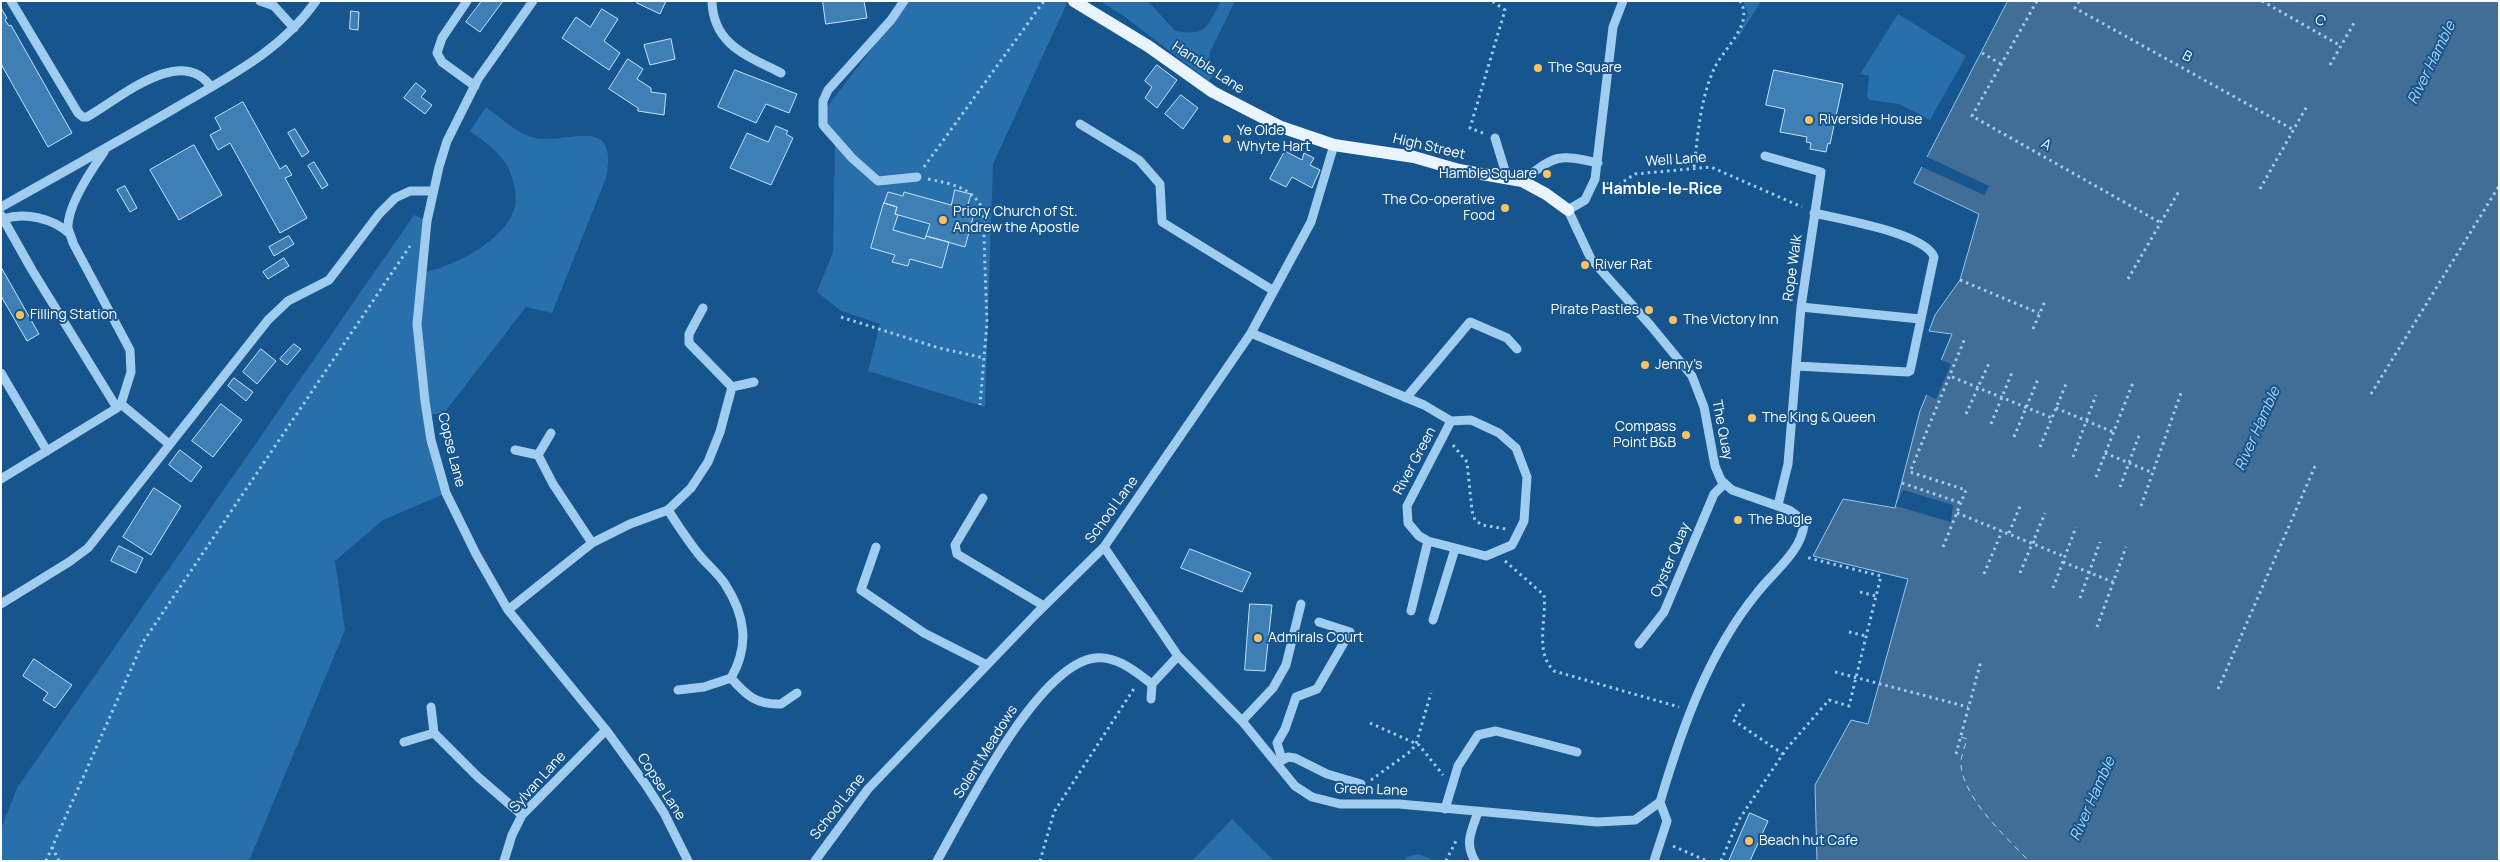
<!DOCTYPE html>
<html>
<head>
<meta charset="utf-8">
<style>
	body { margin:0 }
	#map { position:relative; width:2500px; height:862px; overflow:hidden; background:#16558d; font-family:Manrope,sans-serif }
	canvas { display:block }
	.frame { position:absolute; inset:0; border:2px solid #fff; pointer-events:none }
</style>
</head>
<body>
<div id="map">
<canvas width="2500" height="862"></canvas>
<div class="frame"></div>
</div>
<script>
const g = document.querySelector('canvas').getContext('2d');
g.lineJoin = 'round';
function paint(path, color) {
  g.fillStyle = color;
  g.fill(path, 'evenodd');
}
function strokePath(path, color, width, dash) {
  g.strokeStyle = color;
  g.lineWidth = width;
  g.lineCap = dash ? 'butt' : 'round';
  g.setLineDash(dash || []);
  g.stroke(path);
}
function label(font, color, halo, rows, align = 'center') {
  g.font = font + ' Manrope,sans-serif';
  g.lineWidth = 4;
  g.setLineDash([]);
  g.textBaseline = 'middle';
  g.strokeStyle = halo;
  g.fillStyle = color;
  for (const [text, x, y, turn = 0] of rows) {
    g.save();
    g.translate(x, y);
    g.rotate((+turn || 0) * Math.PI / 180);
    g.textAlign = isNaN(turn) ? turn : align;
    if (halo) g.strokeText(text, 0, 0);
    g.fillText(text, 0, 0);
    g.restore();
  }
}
paint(new Path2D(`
	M 908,1 L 1068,1 L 993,164 L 985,407 L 868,371 L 880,324 L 841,311 L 817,292 L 833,252 L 835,140 L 818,119 Z
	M 1100,1 L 1148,1 L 1175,31 C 1209,36 1205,28 1221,1 L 1235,1 L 1210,52 L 1210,62 L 1215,73 L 1209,81 L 1125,17 Z
	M 1743,1 L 1761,1 L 1734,45 L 1748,14 Z
	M 1898,14 L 1966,56 L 1930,120 L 1899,104 L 1870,100 L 1867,97 L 1869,76 L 1860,74 Z
	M 486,107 C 499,116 515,132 531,137 C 564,147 620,110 606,178 L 552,313 L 526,307 L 444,413 L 427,415 L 446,493 L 383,520 L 335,561 L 345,630 L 249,861 L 1,861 L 1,829 L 17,788 L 414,215 L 427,221 L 422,273 C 453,266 502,243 514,210 C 518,199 514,182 510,172 C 504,155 484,141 470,131 Z
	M 1232,819 L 1274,861 L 1192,861 Z
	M 1418,854 L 1437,861 L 1404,861 L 1407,857 Z`), '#286fac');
const water = new Path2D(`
	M 2008,1 L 2499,1 L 2499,861 L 1817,861 L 1815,785 L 1851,720 L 1868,724 L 1908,579 L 1813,556 L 1843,499 L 1895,508 L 1920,411 L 1952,334 L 1929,331 L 1935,315 L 1960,280 L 1979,214 L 1914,183 Z`);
paint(water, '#416e97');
strokePath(water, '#93c8f2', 1);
paint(new Path2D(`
	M 1925,156 L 1989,186 L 1984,195 L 1920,166 Z
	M 1939,359 L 1951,364 L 1936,399 L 1925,394 Z
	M 1903,490 L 1953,505 L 1951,522 L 1896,506 Z`), '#16558d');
strokePath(new Path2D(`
	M 1961,737 L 1967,739 C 1965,747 1960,758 1961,766 C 1965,800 2006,837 2029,861`), '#acd5f7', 1, [6, 5]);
const building = new Path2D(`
	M 482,1 L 503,1 L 480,32 L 466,22 Z
	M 638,1 L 666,1 L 660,14 L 637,3 Z
	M 823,1 L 864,1 L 867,18 L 826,24 Z
	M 1,8 L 7,18 L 5,20 L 9,26 L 11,25 L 72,133 L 48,147 L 1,64 Z
	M 602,9 L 618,19 L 604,41 L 620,53 L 609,70 L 562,38 L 576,17 L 590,27 Z
	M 351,11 L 359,12 L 358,30 L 350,29 Z
	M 671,39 L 675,59 L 650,65 L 644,45 Z
	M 628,59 L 643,69 L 637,79 L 651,88 L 651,92 L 666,94 L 664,115 L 638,111 L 638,108 L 609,89 Z
	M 1157,65 L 1177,80 L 1157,108 L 1145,98 L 1152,87 L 1145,81 Z
	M 735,70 L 797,94 L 789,113 L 766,104 L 756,123 L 718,107 Z
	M 1774,70 L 1843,84 L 1830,144 L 1828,143 L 1826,152 L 1810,149 L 1811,143 L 1806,142 L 1807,137 L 1780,132 L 1785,109 L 1766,105 Z
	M 416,83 L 426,91 L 421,97 L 432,105 L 425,114 L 404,98 Z
	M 1181,95 L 1198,108 L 1183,129 L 1165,114 Z
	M 243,102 L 280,169 L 286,165 L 292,175 L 285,178 L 307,218 L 280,233 L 230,143 L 218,150 L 210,135 L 221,129 L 215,118 Z
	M 776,126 L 788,131 L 786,134 L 793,138 L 771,185 L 730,168 L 747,133 L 768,142 Z
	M 295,129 L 309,152 L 302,157 L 288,133 Z
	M 194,145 L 222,195 L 179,220 L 150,170 Z
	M 1285,151 L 1302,160 L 1304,153 L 1314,158 L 1310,165 L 1320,170 L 1312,188 L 1292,177 L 1286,187 L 1270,179 Z
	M 314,162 L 328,185 L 322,189 L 308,166 Z
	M 125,186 L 137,208 L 130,212 L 117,190 Z
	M 955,190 L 971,194 L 967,208 L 975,210 L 965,247 L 926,236 L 930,224 L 895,214 L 897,207 L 884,203 L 888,192 L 903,196 L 904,192 L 951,205 Z
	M 884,203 L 897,207 L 895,214 L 898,215 L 893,230 L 925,239 L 926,236 L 949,242 L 942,268 L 910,259 L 908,266 L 892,262 L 895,255 L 871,248 Z
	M 289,236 L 294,244 L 274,256 L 269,247 Z
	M 284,258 L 289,266 L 268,279 L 263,272 Z
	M 1,267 L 39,334 L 27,341 L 1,296 Z
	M 294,344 L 301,349 L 287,365 L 280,359 Z
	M 261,349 L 276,361 L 257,384 L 243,372 Z
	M 234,378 L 253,392 L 246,401 L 228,386 Z
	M 221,404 L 242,420 L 213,457 L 192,441 Z
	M 180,450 L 202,467 L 191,482 L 169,465 Z
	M 154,488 L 181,506 L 151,555 L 123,537 Z
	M 119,546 L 143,558 L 136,573 L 111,561 Z
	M 1190,549 L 1251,573 L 1242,592 L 1181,568 Z
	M 1250,604 L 1272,605 L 1265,671 L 1245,670 Z
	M 34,659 L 72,685 L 55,708 L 43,700 L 48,693 L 23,676 Z
	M 1750,813 L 1768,821 L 1750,861 L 1729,861 Z`);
paint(building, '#3e7fb6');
strokePath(building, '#c7e3fb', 1);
strokePath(new Path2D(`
	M 2037,1 L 1972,116 L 2161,223
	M 2079,1 L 2075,8 L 2294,130
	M 2262,1 L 2341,46
	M 1982,53 L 2001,64
	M 2330,65 L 2354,23
	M 1483,133 L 1470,128 L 1505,10 L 1492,1
	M 924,167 L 1044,1
	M 1694,167 C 1698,134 1700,100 1714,69 C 1722,50 1755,24 1740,1
	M 928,179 C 952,184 971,187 983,209 L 987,323 L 980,405
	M 1607,183 L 1615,187 L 1635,174 L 1711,167 L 1802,207
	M 2260,189 L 2307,106
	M 2128,279 L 2179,191
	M 1960,280 L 2039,313
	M 841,317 L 939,348 L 984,358
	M 2033,329 L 2045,301
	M 1952,377 L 2052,418
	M 2371,394 L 2499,186
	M 2056,408 L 2113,432
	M 1966,414 L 1990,361
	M 1991,424 L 2013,370
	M 2014,437 L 2038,379
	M 1453,445 L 1467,462 L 1472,511 L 1475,520 L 1482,525 L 1506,529
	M 2040,447 L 2066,384
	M 2105,453 L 2153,473
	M 2073,457 L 2096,395
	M 2096,477 L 2134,380
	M 1902,483 L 1961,503
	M 2120,487 L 2140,433
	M 2141,506 L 2182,390
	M 1957,513 L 2063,556
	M 2009,533 L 2021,504
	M 2035,542 L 2033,542 L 2045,513
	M 1943,547 L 1966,490 L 1910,472 L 1965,338
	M 1505,561 L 1544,595 C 1547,619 1534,652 1554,671 L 1679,707
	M 2063,562 L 2113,582
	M 2020,573 L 2032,544
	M 1984,574 L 2002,531
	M 2053,588 L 2076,527
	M 1860,592 L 1876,596
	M 2080,598 L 2100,542
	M 2097,627 L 2126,547
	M 1849,632 L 1866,636
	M 1835,672 L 1968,707
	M 2218,689 L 2316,464
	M 1744,704 L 1733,720 L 1783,754
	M 1370,723 L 1419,745 L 1443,775
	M 1956,754 L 1981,661
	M 1371,780 L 1411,751 L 1416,744 L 1431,693
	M 1673,846 L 1707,861
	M 52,847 L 59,861
	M 46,861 L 143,642 L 410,246
	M 1040,861 L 1054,812 L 1135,687
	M 1446,861 L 1457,839
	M 1721,861 L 1738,821 L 1787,748 L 1829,700 L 1849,706 L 1881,576 L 1805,557`), '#a0ccf0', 3, [2.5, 4]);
strokePath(new Path2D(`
	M 11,1 L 78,113 L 83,117 L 87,117 C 118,100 181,43 211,87
	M 260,1 L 274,6 L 294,28
	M 467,1 L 442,38 L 437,53 L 442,62 L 475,86
	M 533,1 L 478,79 L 447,141 L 439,167 L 427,221 L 417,324 L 425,401 L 431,440 L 446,493 L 476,554 L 508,610 L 606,730 L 646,785 L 664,813 L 688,861
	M 712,1 C 713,45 748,56 781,73
	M 904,1 L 891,20 L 828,90 L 823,101 L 823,125 L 852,158 L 878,181 L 917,177
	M 1623,1 L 1613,27 L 1595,179 L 1585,200 L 1568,210 L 1591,259 L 1651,326 L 1692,376 L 1704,407 L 1715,466 L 1721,480 L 1732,490 L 1789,510 L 1800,518 L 1804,525 C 1801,552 1772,573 1757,593 C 1708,653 1682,728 1660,802
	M 1080,124 L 1139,160 L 1160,184 L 1162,222 L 1274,291
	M 1495,138 L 1507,177
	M 104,152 C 92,169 67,206 68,228 C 69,233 72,238 73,243 L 130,350 L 131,372 L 121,404
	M 1765,156 L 1821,172 L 1801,307 L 1788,464 L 1778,505
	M 1522,181 C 1555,156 1556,153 1598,163
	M 1,207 C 60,174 119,141 177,107 C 228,77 281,51 316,1
	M 1,215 L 32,270 L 117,408 L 1,479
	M 3,219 C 25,212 53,218 70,234
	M 1801,307 L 1920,319
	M 1251,333 L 1424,405 L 1451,421 L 1471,420 L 1499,433 L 1516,448 L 1527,477 L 1524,521 L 1512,545 L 1486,556 L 1428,541 L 1419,536 L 1408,523 L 1407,506 L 1451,421
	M 1796,366 L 1908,372 L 1910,371 L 1934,257 C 1925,233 1839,219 1814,213
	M 1,373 L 47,451
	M 732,387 L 754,382
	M 1406,398 L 1470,322 L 1507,338 L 1517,349
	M 118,407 L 121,404 L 169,444
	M 551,433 L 538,455 L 553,484 L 592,543
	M 515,450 L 538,455
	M 983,498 L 955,545 L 957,554 L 1044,606
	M 668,510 C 677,524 686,538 697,552 C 705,563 717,572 725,584 C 745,615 750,645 731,678 L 704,687 L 678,690
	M 876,547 L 861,590 L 924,633 L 987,665
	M 1104,547 L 1178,656 L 1242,721 L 1295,786 L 1312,797 L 1340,804 L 1399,804 L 1597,822 L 1635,820 L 1660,802
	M 1,604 L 69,562 L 88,548 L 268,320 L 288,301 L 329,280 L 379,214 L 395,198 L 410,191 L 433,191
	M 508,610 L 592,543 L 630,524 L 668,510 L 691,488 L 708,462 L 720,432 L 732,387 L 689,343 L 689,334 L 703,308
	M 1411,611 L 1428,541
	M 1433,620 L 1455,549
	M 1639,644 L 1664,612 L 1714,494 L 1724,484
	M 731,678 C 746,695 756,705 781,704 L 797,693
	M 1151,699 L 1152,684 L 1178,656
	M 431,707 L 434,733
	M 1242,721 L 1273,688 L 1286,665 L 1301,604
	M 404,742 L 434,733 L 478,777 L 522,815
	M 1282,759 L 1277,743 L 1285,729 L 1296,697 L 1317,689 L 1350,632 L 1319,622
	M 1279,762 L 1288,757 L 1295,758 L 1327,774 L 1361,784
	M 1445,809 L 1458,766 L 1478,735 L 1496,731 L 1577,752
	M 504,861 L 512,835 L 522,815 L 606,730
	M 815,861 L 868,789 L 1035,615 L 1104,547 L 1251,333 L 1311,222 L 1334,145
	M 937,861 C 965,812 1037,665 1095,658 C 1116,655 1136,672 1152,684
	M 1475,861 C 1464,843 1472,830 1478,812
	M 1654,861 L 1667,821 L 1660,802`), '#a0ccf0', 9);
strokePath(new Path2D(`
	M 1074,1 L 1148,46 L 1213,92 L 1281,127 L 1334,145 L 1414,157 L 1459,170 L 1522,181 L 1546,194 L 1568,210`), '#e9f4ff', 12);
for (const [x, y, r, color] of [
	[1538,68,5,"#ffc25f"],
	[1809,120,5,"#ffc25f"],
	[1227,139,5,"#ffc25f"],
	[1547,174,5,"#ffc25f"],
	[1505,208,5,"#ffc25f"],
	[943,220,5,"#ffc25f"],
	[1585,265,5,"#ffc25f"],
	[1649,310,5,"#ffc25f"],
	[20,315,5,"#ffc25f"],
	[1673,320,5,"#ffc25f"],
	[1645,365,5,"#ffc25f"],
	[1752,418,5,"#ffc25f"],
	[1686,435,5,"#ffc25f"],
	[1738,520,5,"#ffc25f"],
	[1258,638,5,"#ffc25f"],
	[1749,841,5,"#ffc25f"]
]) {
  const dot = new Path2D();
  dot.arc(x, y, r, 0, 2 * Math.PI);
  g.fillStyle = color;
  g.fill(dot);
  strokePath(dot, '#16558d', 2);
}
label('14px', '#fff', '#16558d', [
	["C",2320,21,30],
	["B",2187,57,29],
	["Hamble Lane",1208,68,33],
	["A",2046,145,29],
	["High Street",1429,147,13],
	["Well Lane",1676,160,-4],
	["Rope Walk",1793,268,-82],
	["The Quay",1722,430,79],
	["Copse Lane",451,450,76],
	["River Green",1415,461,-62],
	["School Lane",1112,510,-54],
	["Oyster Quay",1671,560,-67],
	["Solent Meadows",986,752,-58],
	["Sylvan Lane",538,782,-48],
	["Copse Lane",661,787,57],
	["Green Lane",1371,790,2],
	["School Lane",838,807,-52]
]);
label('14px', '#fff', '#16558d', [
	["The Square",1548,68],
	["Riverside House",1819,120],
	["Ye Olde",1237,131],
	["Whyte Hart",1237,147],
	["Hamble Square",1537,174,"right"],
	["The Co-operative",1495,200,"right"],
	["Food",1495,216,"right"],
	["Priory Church of St.",953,212],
	["Andrew the Apostle",953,228],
	["River Rat",1595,265],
	["Pirate Pasties",1639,310,"right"],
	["Filling Station",30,315],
	["The Victory Inn",1683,320],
	["Jenny's",1655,365],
	["The King & Queen",1762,418],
	["Compass",1676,427,"right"],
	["Point B&B",1676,443,"right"],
	["The Bugle",1748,520],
	["Admirals Court",1268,638],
	["Beach hut Cafe",1759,841]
], 'left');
label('italic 15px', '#acd5f7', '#16558d', [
	["River Hamble",2432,63,-64],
	["River Hamble",2258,429,-66],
	["River Hamble",2093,799,-66]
]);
label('bold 16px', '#fff', '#16558d', [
	["Hamble-le-Rice",1662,190]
]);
</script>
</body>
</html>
